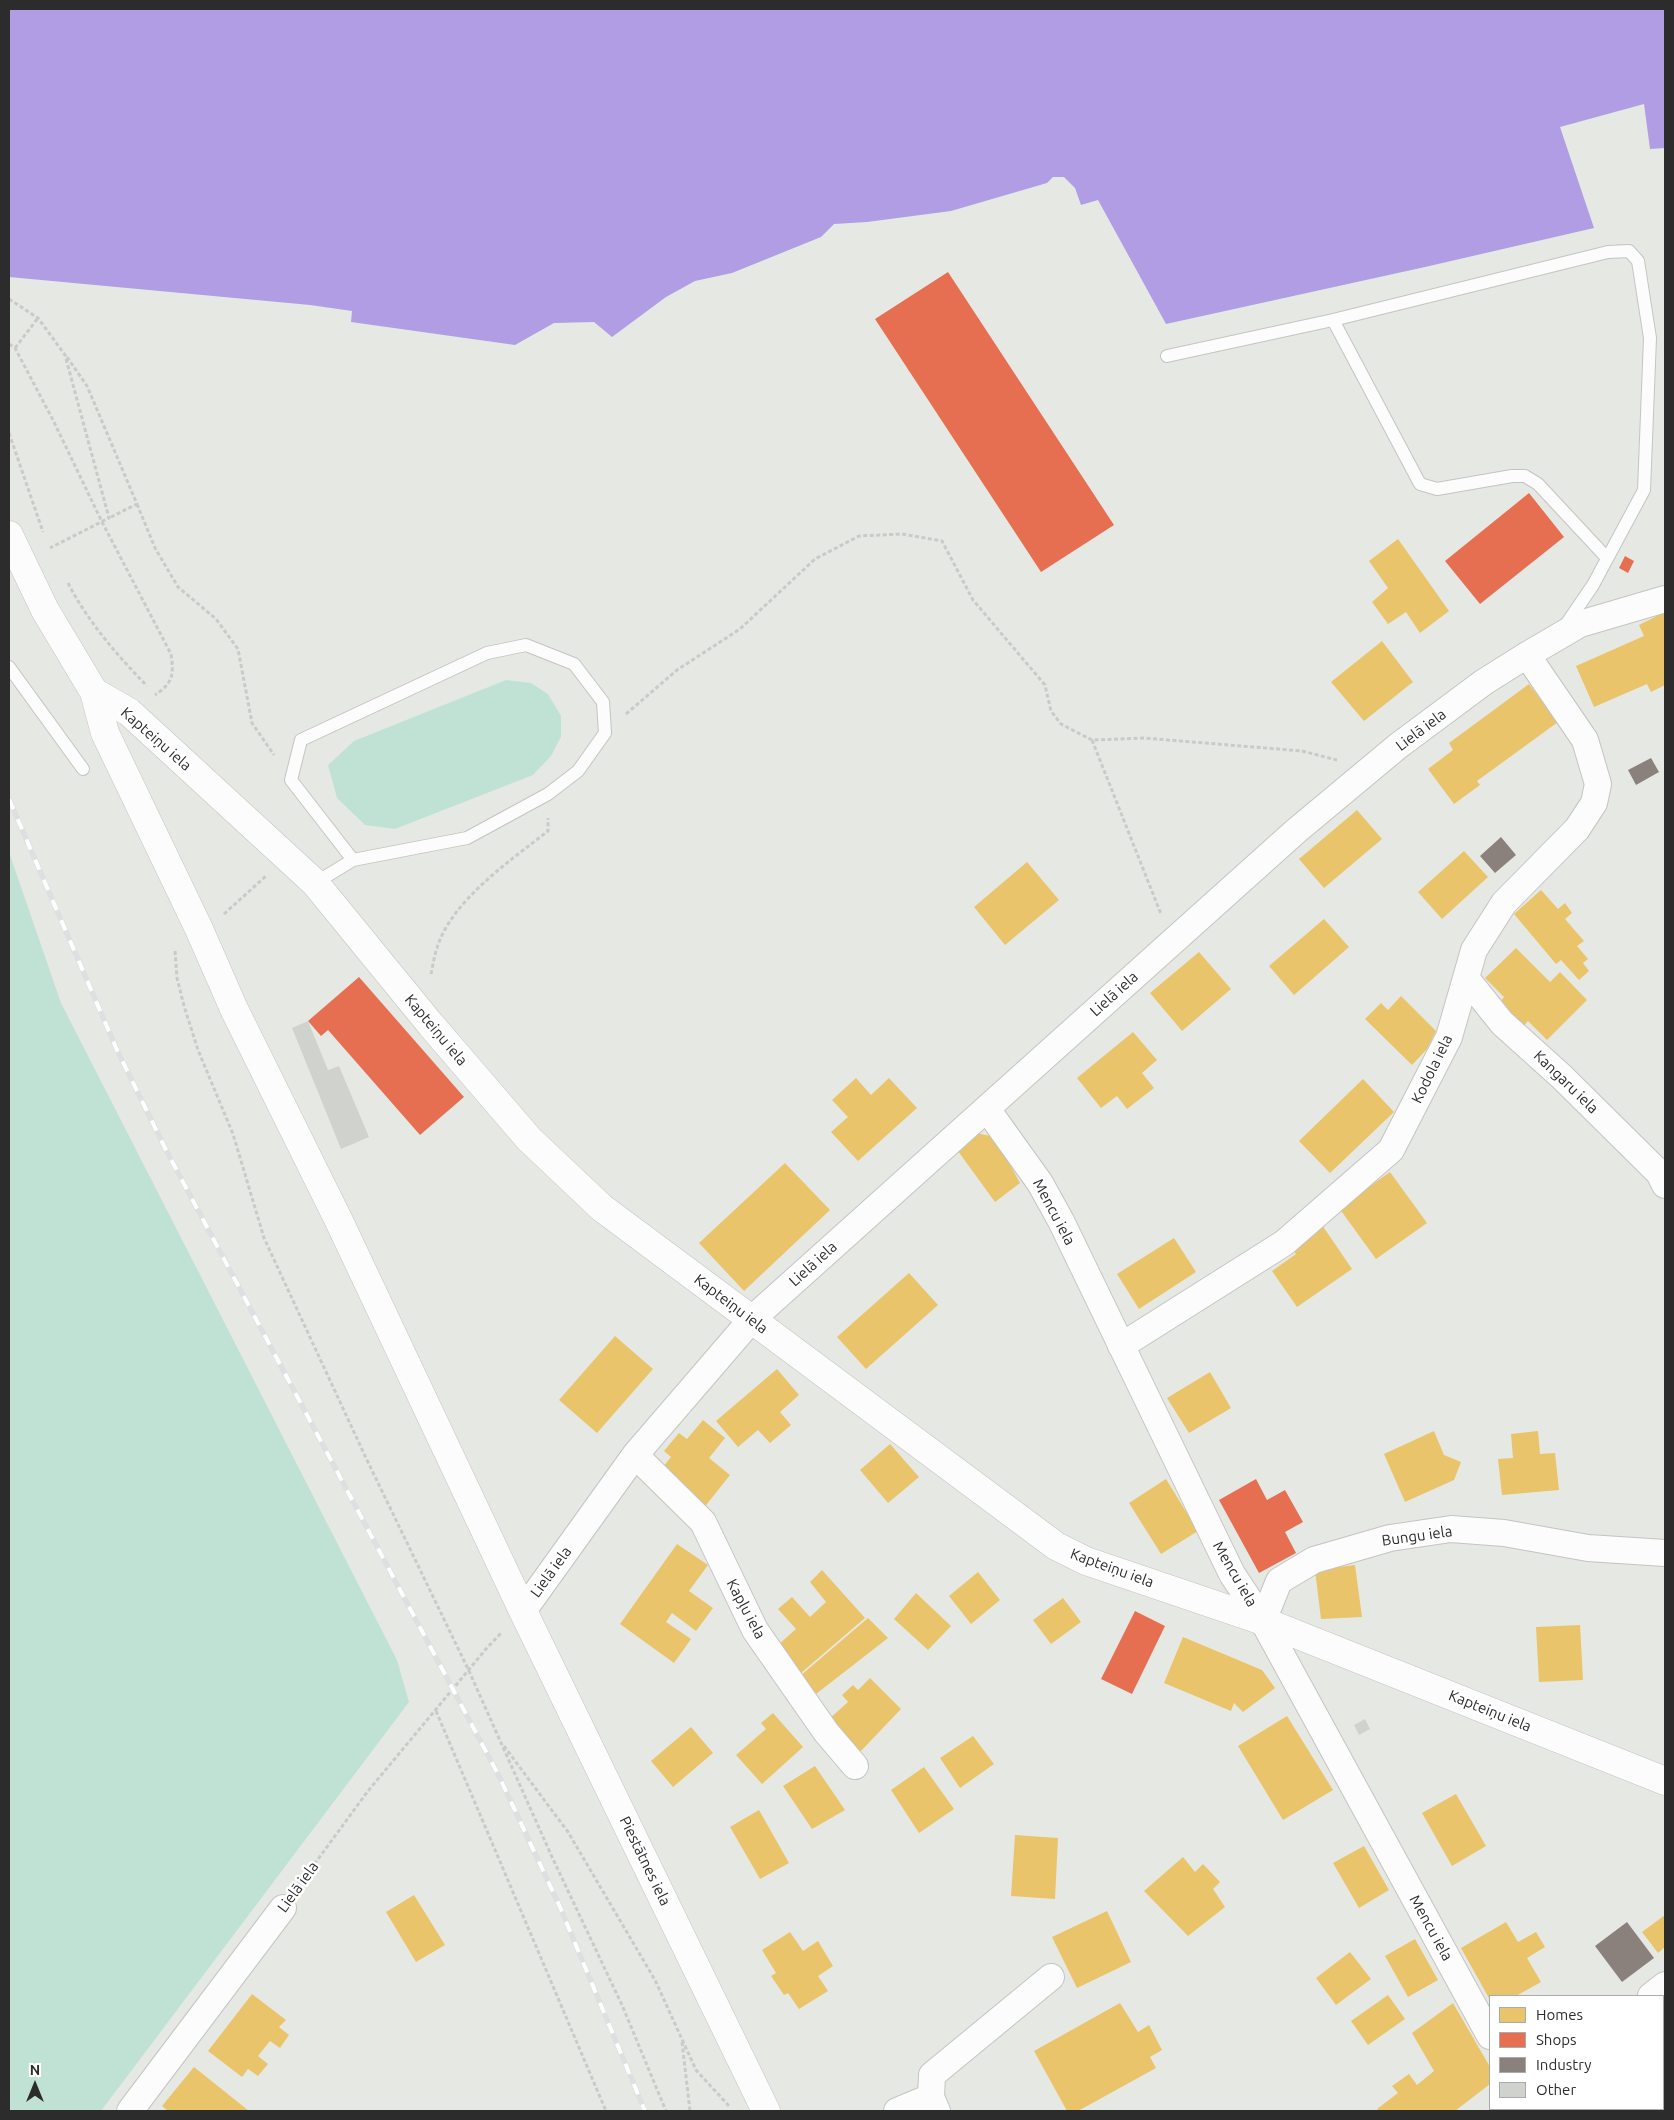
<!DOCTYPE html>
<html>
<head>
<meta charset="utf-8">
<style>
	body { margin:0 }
	#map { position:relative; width:1674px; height:2120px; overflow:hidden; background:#e6e9e3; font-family:Ubuntu,sans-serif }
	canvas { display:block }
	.frame { position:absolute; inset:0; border:10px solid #2c2c2c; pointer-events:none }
	.legend { position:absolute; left:1489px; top:1995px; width:175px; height:115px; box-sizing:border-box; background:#fff; border:1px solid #ababab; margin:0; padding:6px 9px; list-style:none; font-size:15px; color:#2c2c2c }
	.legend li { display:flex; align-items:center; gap:10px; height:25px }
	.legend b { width:25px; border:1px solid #ababab }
	.north { position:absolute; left:10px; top:2060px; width:50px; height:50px; -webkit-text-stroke:4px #fff; paint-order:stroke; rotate:0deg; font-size:14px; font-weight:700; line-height:20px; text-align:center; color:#2c2c2c }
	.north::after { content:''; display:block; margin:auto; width:18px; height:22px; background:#2c2c2c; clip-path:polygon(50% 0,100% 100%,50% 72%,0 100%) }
</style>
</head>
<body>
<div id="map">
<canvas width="1674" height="2120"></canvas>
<div class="frame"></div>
<ul class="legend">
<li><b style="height:14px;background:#e9c46a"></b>Homes</li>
<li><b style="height:14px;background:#e76f51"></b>Shops</li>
<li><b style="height:14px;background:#8a817c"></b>Industry</li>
<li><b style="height:14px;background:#d0d2ce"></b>Other</li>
</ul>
<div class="north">N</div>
</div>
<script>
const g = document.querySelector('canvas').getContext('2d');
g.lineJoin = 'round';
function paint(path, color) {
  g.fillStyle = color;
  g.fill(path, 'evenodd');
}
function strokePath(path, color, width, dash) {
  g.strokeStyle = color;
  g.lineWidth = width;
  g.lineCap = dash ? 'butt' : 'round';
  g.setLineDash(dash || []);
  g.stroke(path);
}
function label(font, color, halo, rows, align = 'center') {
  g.font = font + ' Ubuntu,sans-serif';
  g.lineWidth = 5;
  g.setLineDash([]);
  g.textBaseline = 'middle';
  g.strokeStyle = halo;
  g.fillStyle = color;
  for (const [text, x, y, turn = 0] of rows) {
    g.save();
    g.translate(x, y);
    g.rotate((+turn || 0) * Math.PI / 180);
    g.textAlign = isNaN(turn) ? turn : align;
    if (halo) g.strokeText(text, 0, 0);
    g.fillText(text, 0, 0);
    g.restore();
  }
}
paint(new Path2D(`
	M 506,680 L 531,683 L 548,694 L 561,716 L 561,737 L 551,756 L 533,775 L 395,829 L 365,825 L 337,798 L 328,765 L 354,741 Z
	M 9,852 L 61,1003 L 397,1660 L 409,1702 L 101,2111 L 9,2111 Z`), '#c0e2d5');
paint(new Path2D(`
	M 9,9 L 1665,9 L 1665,148 L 1650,149 L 1644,104 L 1560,127 L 1594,228 L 1425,267 L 1166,324 L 1098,200 L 1081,205 L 1075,188 L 1064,177 L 1053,177 L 1047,183 L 951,211 L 867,222 L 834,224 L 821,237 L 732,273 L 695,281 L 666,297 L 612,337 L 594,322 L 554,323 L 515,345 L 351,322 L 352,311 L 310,305 L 9,277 Z`), '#b19de4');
paint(new Path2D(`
	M 1398,539 L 1449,611 L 1420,633 L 1406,612 L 1388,624 L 1372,602 L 1388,588 L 1369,561 Z
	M 1665,612 L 1665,685 L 1651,692 L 1647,684 L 1594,707 L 1576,666 L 1644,636 L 1639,625 Z
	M 1382,641 L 1413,682 L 1364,721 L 1331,682 Z
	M 1529,684 L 1558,722 L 1477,781 L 1480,785 L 1454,804 L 1428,769 L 1453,750 L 1449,743 Z
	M 1357,810 L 1382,839 L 1324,888 L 1299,859 Z
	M 1464,851 L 1488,877 L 1442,919 L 1418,892 Z
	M 1027,862 L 1059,900 L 1005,945 L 974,907 Z
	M 1541,890 L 1558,909 L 1565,903 L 1572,913 L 1565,919 L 1584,941 L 1577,946 L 1588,959 L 1583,963 L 1589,971 L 1579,980 L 1561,960 L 1556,964 L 1514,914 Z
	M 1324,919 L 1349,947 L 1294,995 L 1269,966 Z
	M 1516,948 L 1550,982 L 1560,972 L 1587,1000 L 1547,1040 L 1528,1021 L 1523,1027 L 1499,1003 L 1504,997 L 1485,978 Z
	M 1199,952 L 1231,989 L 1182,1031 L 1150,993 Z
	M 1401,996 L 1436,1031 L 1427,1049 L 1412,1065 L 1365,1019 L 1381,1003 L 1388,1010 Z
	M 1133,1032 L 1157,1060 L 1142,1073 L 1154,1088 L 1127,1109 L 1117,1096 L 1101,1108 L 1077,1078 Z
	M 856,1078 L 871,1095 L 889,1078 L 917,1108 L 858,1161 L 831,1132 L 848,1117 L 832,1100 Z
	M 1363,1079 L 1394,1112 L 1330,1173 L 1299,1141 Z
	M 976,1133 L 995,1137 L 1020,1183 L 995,1202 L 955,1147 Z
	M 785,1163 L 830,1210 L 744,1291 L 699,1243 Z
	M 1390,1172 L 1427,1223 L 1376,1259 L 1339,1208 Z
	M 1322,1225 L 1352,1269 L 1297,1307 L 1272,1271 L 1296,1254 L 1290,1247 Z
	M 1174,1238 L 1196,1272 L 1139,1309 L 1117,1274 Z
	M 909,1273 L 938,1305 L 866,1369 L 837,1337 Z
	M 615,1336 L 653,1369 L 597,1433 L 559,1400 Z
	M 777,1369 L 799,1395 L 780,1412 L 791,1425 L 770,1443 L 758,1430 L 738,1447 L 716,1421 Z
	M 1210,1372 L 1231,1408 L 1189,1433 L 1167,1398 Z
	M 703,1420 L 725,1438 L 709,1458 L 730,1475 L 703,1509 L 659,1472 L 671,1457 L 664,1451 L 679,1433 L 687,1439 Z
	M 1434,1431 L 1444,1455 L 1461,1462 L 1454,1480 L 1405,1502 L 1384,1454 Z
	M 1538,1431 L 1540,1454 L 1555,1453 L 1559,1490 L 1502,1495 L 1498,1459 L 1513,1458 L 1511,1434 Z
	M 890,1444 L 919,1477 L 888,1503 L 860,1470 Z
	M 1166,1479 L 1198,1531 L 1161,1554 L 1129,1503 Z
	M 677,1544 L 708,1565 L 689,1591 L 713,1608 L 696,1631 L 672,1613 L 666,1622 L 691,1639 L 674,1663 L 620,1624 Z
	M 1355,1565 L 1362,1617 L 1321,1619 L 1315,1570 Z
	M 822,1570 L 865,1618 L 801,1673 L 778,1645 L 796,1629 L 778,1609 L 792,1597 L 810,1617 L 826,1602 L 810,1582 Z
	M 978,1572 L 1000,1600 L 971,1624 L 949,1596 Z
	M 916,1593 L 951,1626 L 928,1650 L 894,1619 Z
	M 1063,1598 L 1081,1622 L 1051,1644 L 1033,1620 Z
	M 868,1618 L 888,1638 L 816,1694 L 800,1676 Z
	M 1580,1625 L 1583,1680 L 1539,1682 L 1536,1627 Z
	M 1183,1637 L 1262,1670 L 1275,1688 L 1243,1712 L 1234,1703 L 1231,1711 L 1164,1683 Z
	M 870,1678 L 901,1709 L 860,1752 L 829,1719 L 848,1702 L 842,1695 L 853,1685 L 858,1690 Z
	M 773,1713 L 803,1747 L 762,1784 L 736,1755 L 766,1729 L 761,1723 Z
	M 1287,1716 L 1333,1790 L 1283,1820 L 1238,1746 Z
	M 691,1727 L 713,1753 L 673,1787 L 651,1761 Z
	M 973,1736 L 994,1764 L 960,1788 L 940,1758 Z
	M 815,1766 L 845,1810 L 812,1829 L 783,1786 Z
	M 924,1767 L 954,1809 L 919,1833 L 891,1790 Z
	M 1456,1794 L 1486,1846 L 1452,1866 L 1422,1813 Z
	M 759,1810 L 789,1863 L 760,1879 L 730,1827 Z
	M 1015,1835 L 1058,1838 L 1055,1899 L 1011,1896 Z
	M 1364,1846 L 1389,1890 L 1359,1908 L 1333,1863 Z
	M 1183,1857 L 1195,1872 L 1203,1864 L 1220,1882 L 1213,1889 L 1225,1907 L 1188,1936 L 1144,1891 Z
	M 414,1895 L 445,1945 L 416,1962 L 386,1912 Z
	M 1107,1911 L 1131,1962 L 1077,1988 L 1052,1937 Z
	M 1665,1915 L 1665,1947 L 1658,1953 L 1642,1932 Z
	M 1506,1922 L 1518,1942 L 1536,1932 L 1545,1947 L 1527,1958 L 1541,1982 L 1516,1996 L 1490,1996 L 1490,2000 L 1461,1948 Z
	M 790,1932 L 803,1951 L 818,1941 L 833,1966 L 818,1976 L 828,1991 L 799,2009 L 788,1993 L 784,1995 L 771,1976 L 776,1973 L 762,1950 Z
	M 1415,1939 L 1438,1980 L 1408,1997 L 1385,1956 Z
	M 1350,1952 L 1371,1979 L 1336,2005 L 1316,1978 Z
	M 252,1994 L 286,2020 L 279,2027 L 289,2035 L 280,2048 L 270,2041 L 258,2056 L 268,2064 L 258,2076 L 248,2069 L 242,2077 L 208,2051 Z
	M 1388,1995 L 1405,2019 L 1368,2045 L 1351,2021 Z
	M 1665,2001 L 1665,2079 L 1663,2081 L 1663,2003 Z
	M 1120,2003 L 1138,2032 L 1149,2025 L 1162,2050 L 1150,2057 L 1156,2068 L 1078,2111 L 1067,2111 L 1034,2051 Z
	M 1453,2003 L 1490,2067 L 1490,2084 L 1455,2111 L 1379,2111 L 1377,2109 L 1398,2093 L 1392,2086 L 1409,2074 L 1417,2085 L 1434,2071 L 1412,2033 Z
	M 194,2067 L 249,2111 L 168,2111 L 162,2106 Z
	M 1559,2109 L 1616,2109 L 1617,2111 L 1560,2111 Z`), '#e9c46a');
paint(new Path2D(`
	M 948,272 L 1114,525 L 1041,572 L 875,319 Z
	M 1529,493 L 1564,537 L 1480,604 L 1445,561 Z
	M 1625,556 L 1634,561 L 1628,573 L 1619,568 Z
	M 359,977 L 464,1097 L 420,1135 L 328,1030 L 321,1036 L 308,1021 Z
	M 1256,1479 L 1267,1500 L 1285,1490 L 1303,1522 L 1285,1532 L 1296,1553 L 1259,1573 L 1219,1500 Z
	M 1135,1611 L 1165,1626 L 1132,1694 L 1101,1679 Z`), '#e76f51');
paint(new Path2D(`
	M 1651,758 L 1659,772 L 1636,785 L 1628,770 Z
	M 1501,837 L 1516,855 L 1495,873 L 1480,856 Z
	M 1627,1922 L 1654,1958 L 1622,1982 L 1595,1946 Z`), '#8a817c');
paint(new Path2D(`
	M 308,1021 L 328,1070 L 339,1066 L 369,1137 L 341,1149 L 292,1028 Z
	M 1365,1719 L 1370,1729 L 1359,1735 L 1354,1725 Z`), '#d0d2ce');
const lane = new Path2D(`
	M 1333,320 L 1420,484 L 1437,489 L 1512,476 L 1525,476 L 1538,484 L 1607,558
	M 1167,356 L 1333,320 L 1608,252 L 1629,251 L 1638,261 L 1650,338 L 1644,490 L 1593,585 L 1565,626
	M 9,667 L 83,769
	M 315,883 L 353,860 L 291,780 L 301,740 L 487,653 L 526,645 L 574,664 L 603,702 L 605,733 L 578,771 L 548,794 L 467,838 L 353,860`);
const street = new Path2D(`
	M 1466,978 L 1502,1023 L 1562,1077 L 1659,1173 L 1665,1185
	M 987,1109 L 1040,1183 L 1061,1221 L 1232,1574 L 1263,1621 L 1490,2036
	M 1121,1346 L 1284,1243 L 1391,1150 L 1449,1037 L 1474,950 L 1504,903 L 1577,829 L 1594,803 L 1598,784 L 1585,740 L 1527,655
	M 635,1455 L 703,1522 L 755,1630 L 826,1732 L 855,1766
	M 523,1611 L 635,1455 L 752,1319 L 1296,831 L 1398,746 L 1484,682 L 1527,655 L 1580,624 L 1665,599
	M 1263,1621 L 1279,1581 L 1314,1560 L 1390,1538 L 1451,1529 L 1504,1533 L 1588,1548 L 1665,1553
	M 1651,1996 L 1665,1985
	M 1531,2109 L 1533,2111
	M 130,2111 L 283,1908
	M 897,2111 L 931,2097
	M 937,2111 L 931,2097 L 932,2075 L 1051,1977
	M 1506,2111 L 1509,2109`);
const secondary = new Path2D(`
	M 9,535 L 45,610 L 94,692 L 129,712 L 315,883 L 431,1025 L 529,1139 L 602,1208 L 1056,1546 L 1086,1561 L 1263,1621 L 1665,1781
	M 94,692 L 105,733 L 199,929 L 234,1009 L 339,1221 L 523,1611 L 766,2111`);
strokePath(lane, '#c4c4c2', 14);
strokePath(street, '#c4c4c2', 28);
strokePath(secondary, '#c4c4c2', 29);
strokePath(new Path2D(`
	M 9,299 L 38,318 L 65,355 L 109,518 L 50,548
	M 9,344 L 15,348 L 53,420 L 102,522 L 171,654 C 174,675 173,683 155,695
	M 15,348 L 38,318
	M 67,357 L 87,386 L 137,504 L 109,518
	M 9,433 L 43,532
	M 137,504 L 155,548 L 178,587 L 216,619 L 238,649 L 252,723 L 274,755
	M 68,583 C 88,622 117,655 147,686
	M 626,714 L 677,670 L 740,629 L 815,559 L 859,536 L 902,534 L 942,541 L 973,600 L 1045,685 L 1051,711 L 1061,724 L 1092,740 L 1144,738 L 1302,751 L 1337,760
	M 1092,740 L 1161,914
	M 224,914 L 266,876
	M 175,951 L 177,978 L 184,1006 L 198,1050 L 233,1134 L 264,1238 L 366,1458 L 469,1671 L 552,1857 L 622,2005 L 666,2111
	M 431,974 C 433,966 434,956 437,948 C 451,901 511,860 548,831 L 548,818
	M 436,1711 L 606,2111
	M 504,1746 L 568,1832 L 655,1980 L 696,2070 L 729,2106
	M 299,1885 L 368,1791 L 486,1649 L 501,1633
	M 682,2042 L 690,2111`), '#c9cac9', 3, [4, 2.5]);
strokePath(lane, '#fbfcfb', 12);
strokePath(street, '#fbfcfb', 26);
strokePath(secondary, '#fbfcfb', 28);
const rail = new Path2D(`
	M 9,799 L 117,1050 L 166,1150 L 498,1774 L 560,1907 L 645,2111`);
strokePath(rail, '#dfdee0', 5.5);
strokePath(rail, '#fff', 4, [11]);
label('15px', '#2c2c2c', '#fff', [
	["Lielā iela",1421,730,-37],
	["Kapteiņu iela",156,739,41],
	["Lielā iela",1114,994,-42],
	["Kapteiņu iela",436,1030,50],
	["Kodola iela",1432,1069,-64],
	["Kangaru iela",1566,1082,44],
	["Mencu iela",1054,1212,62],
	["Lielā iela",813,1264,-42],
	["Kapteiņu iela",731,1304,37],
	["Bungu iela",1417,1536,-8],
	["Kapteiņu iela",1112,1568,20],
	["Lielā iela",551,1572,-54],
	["Mencu iela",1235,1574,60],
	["Kapļu iela",746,1609,62],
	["Kapteiņu iela",1490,1711,22],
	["Piestātnes iela",645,1861,64],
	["Lielā iela",298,1887,-54],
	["Mencu iela",1431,1928,61]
]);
</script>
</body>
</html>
